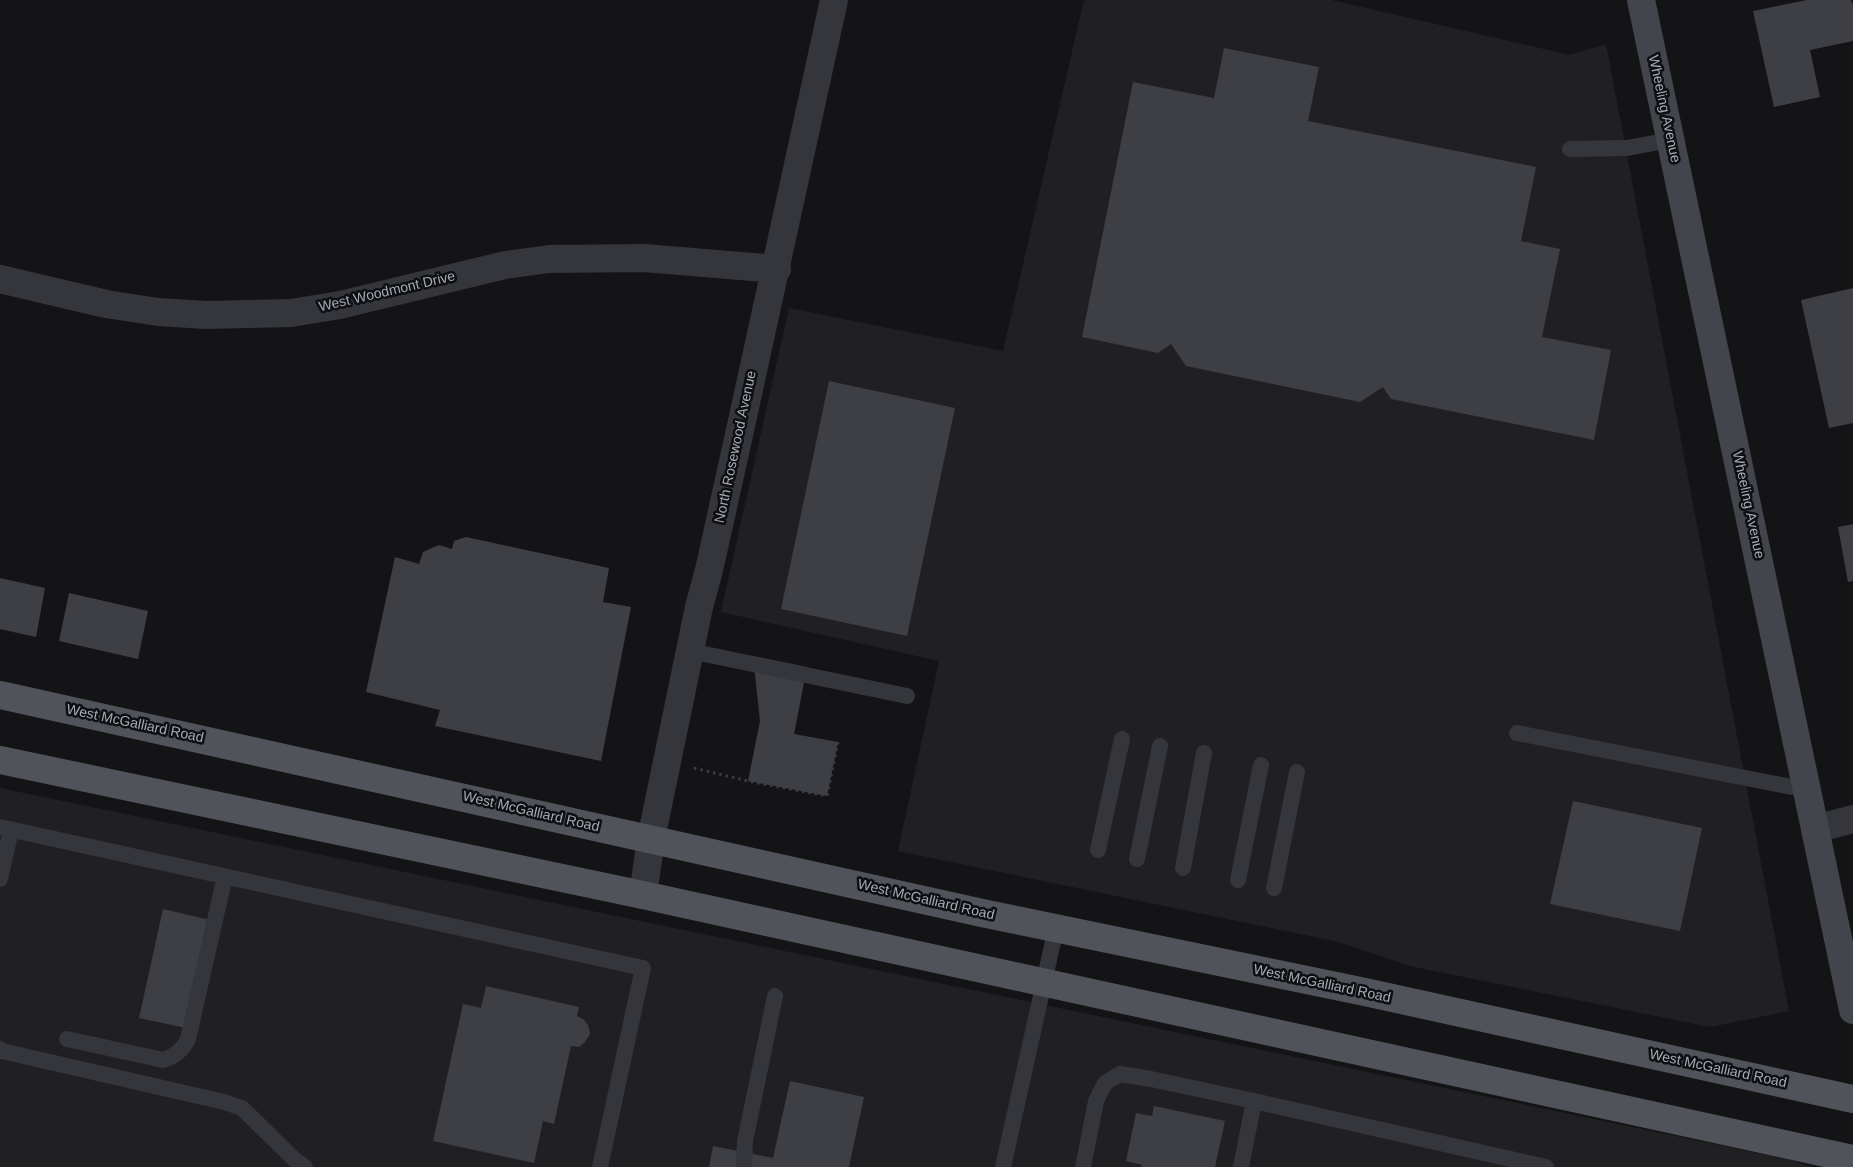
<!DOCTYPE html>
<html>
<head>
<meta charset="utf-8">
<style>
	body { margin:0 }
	canvas { display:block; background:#141416 }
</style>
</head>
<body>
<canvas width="1853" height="1167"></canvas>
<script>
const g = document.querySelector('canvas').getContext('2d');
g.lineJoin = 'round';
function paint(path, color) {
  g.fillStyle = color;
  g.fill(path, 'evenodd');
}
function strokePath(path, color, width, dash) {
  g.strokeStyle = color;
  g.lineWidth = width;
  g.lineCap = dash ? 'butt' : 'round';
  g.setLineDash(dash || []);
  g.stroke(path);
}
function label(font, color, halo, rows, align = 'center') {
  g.font = font + ' Helvetica,sans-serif';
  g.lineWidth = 5;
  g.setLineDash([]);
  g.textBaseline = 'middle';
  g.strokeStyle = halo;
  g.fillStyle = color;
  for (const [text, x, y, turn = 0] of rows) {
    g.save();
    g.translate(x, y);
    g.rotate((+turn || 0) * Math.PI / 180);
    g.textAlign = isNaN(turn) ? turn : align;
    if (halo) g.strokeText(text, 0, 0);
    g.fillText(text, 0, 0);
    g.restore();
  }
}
paint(new Path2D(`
	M 1084,0 L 1331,0 L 1570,55 L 1606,44 L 1789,1011 L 1710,1027 L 1410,966 L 1339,942 L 898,851 L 939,661 L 721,612 L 789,308 L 1003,351 Z
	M 0,788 L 1791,1160 L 1810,1167 L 0,1167 Z`), '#202023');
paint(new Path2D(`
	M 1807,0 L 1851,0 L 1853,5 L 1853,41 L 1810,50 L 1820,97 L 1774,107 L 1753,11 Z
	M 1224,48 L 1319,67 L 1308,121 L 1536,167 L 1521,241 L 1560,249 L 1542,337 L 1611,350 L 1594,440 L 1391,399 L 1383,387 L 1360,402 L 1186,366 L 1171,344 L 1158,353 L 1082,337 L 1133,82 L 1214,98 Z
	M 1853,288 L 1853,423 L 1829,428 L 1801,300 Z
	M 829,381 L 955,408 L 907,636 L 781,609 Z
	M 1853,524 L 1853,581 L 1848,582 L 1838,527 Z
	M 466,537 L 609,568 L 603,602 L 631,607 L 601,761 L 435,726 L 440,710 L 366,692 L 395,557 L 419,564 L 423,552 L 439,545 L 452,549 L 454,541 Z
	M 0,578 L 45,588 L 36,637 L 0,629 Z
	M 69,593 L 148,611 L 138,659 L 59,641 Z
	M 753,656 L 807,667 L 794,734 L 838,742 L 827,796 L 748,781 L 760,721 Z
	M 1573,801 L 1702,828 L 1680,931 L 1550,904 Z
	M 163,909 L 210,920 L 186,1028 L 139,1018 Z
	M 486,986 L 579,1007 L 577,1016 L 584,1020 L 588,1025 L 590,1034 L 585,1042 L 579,1047 L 571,1046 L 554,1124 L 543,1121 L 534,1163 L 433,1141 L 463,1004 L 481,1008 Z
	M 790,1081 L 864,1097 L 849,1167 L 709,1167 L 713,1146 L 773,1158 Z
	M 1154,1106 L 1225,1121 L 1215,1167 L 1141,1167 L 1142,1165 L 1126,1161 L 1136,1113 L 1152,1116 Z`), '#3e3f44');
strokePath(new Path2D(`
	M 694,768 L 748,781 L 827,796 L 838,742`), '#3a3d42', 3, [2.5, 4]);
strokePath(new Path2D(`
	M 1570,149 L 1627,148 L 1670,140
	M 690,651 L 907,696
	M 1517,733 L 1807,790
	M 0,827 L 643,968 L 600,1167
	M 1098,850 L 1122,739
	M 1137,859 L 1160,746
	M 1183,868 L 1204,753
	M 0,879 L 11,830
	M 1238,880 L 1261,765
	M 1274,888 L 1297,772
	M 67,1039 L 163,1060 C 175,1056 182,1051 188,1039 L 225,876
	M 0,1049 L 2,1051 L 224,1102 L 242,1108 L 296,1161 L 305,1167
	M 744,1167 L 745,1141 L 775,996
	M 1003,1167 L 1056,928
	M 1083,1167 L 1096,1101 L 1105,1083 L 1120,1074 L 1151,1079 L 1254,1101 L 1546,1167
	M 1241,1167 L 1254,1101`), '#34363b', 16);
strokePath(new Path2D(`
	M 0,279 L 106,304 L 158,312 L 206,315 L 291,313 L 340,305 L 505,265 L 549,259 L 644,258 L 777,269
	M 1815,829 L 1853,819
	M 643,895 L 651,839 L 699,607 L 709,570 C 751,380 794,190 834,0`), '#34363b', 28);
strokePath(new Path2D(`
	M 1641,0 L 1853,1010`), '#42454b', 28);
strokePath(new Path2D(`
	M 0,695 L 982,913 L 1365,992 L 1853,1099
	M 0,760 L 643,895 L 1853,1159`), '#50535a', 28);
label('14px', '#a4abb8', '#0f0f11', [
	["Wheeling Avenue",1664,109,78],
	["West Woodmont Drive",387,292,-13],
	["North Rosewood Avenue",736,447,-78],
	["Wheeling Avenue",1748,505,78],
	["West McGalliard Road",135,724,12],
	["West McGalliard Road",531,812,13],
	["West McGalliard Road",926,900,13],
	["West McGalliard Road",1322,984,12],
	["West McGalliard Road",1718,1069,12]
]);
</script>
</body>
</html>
